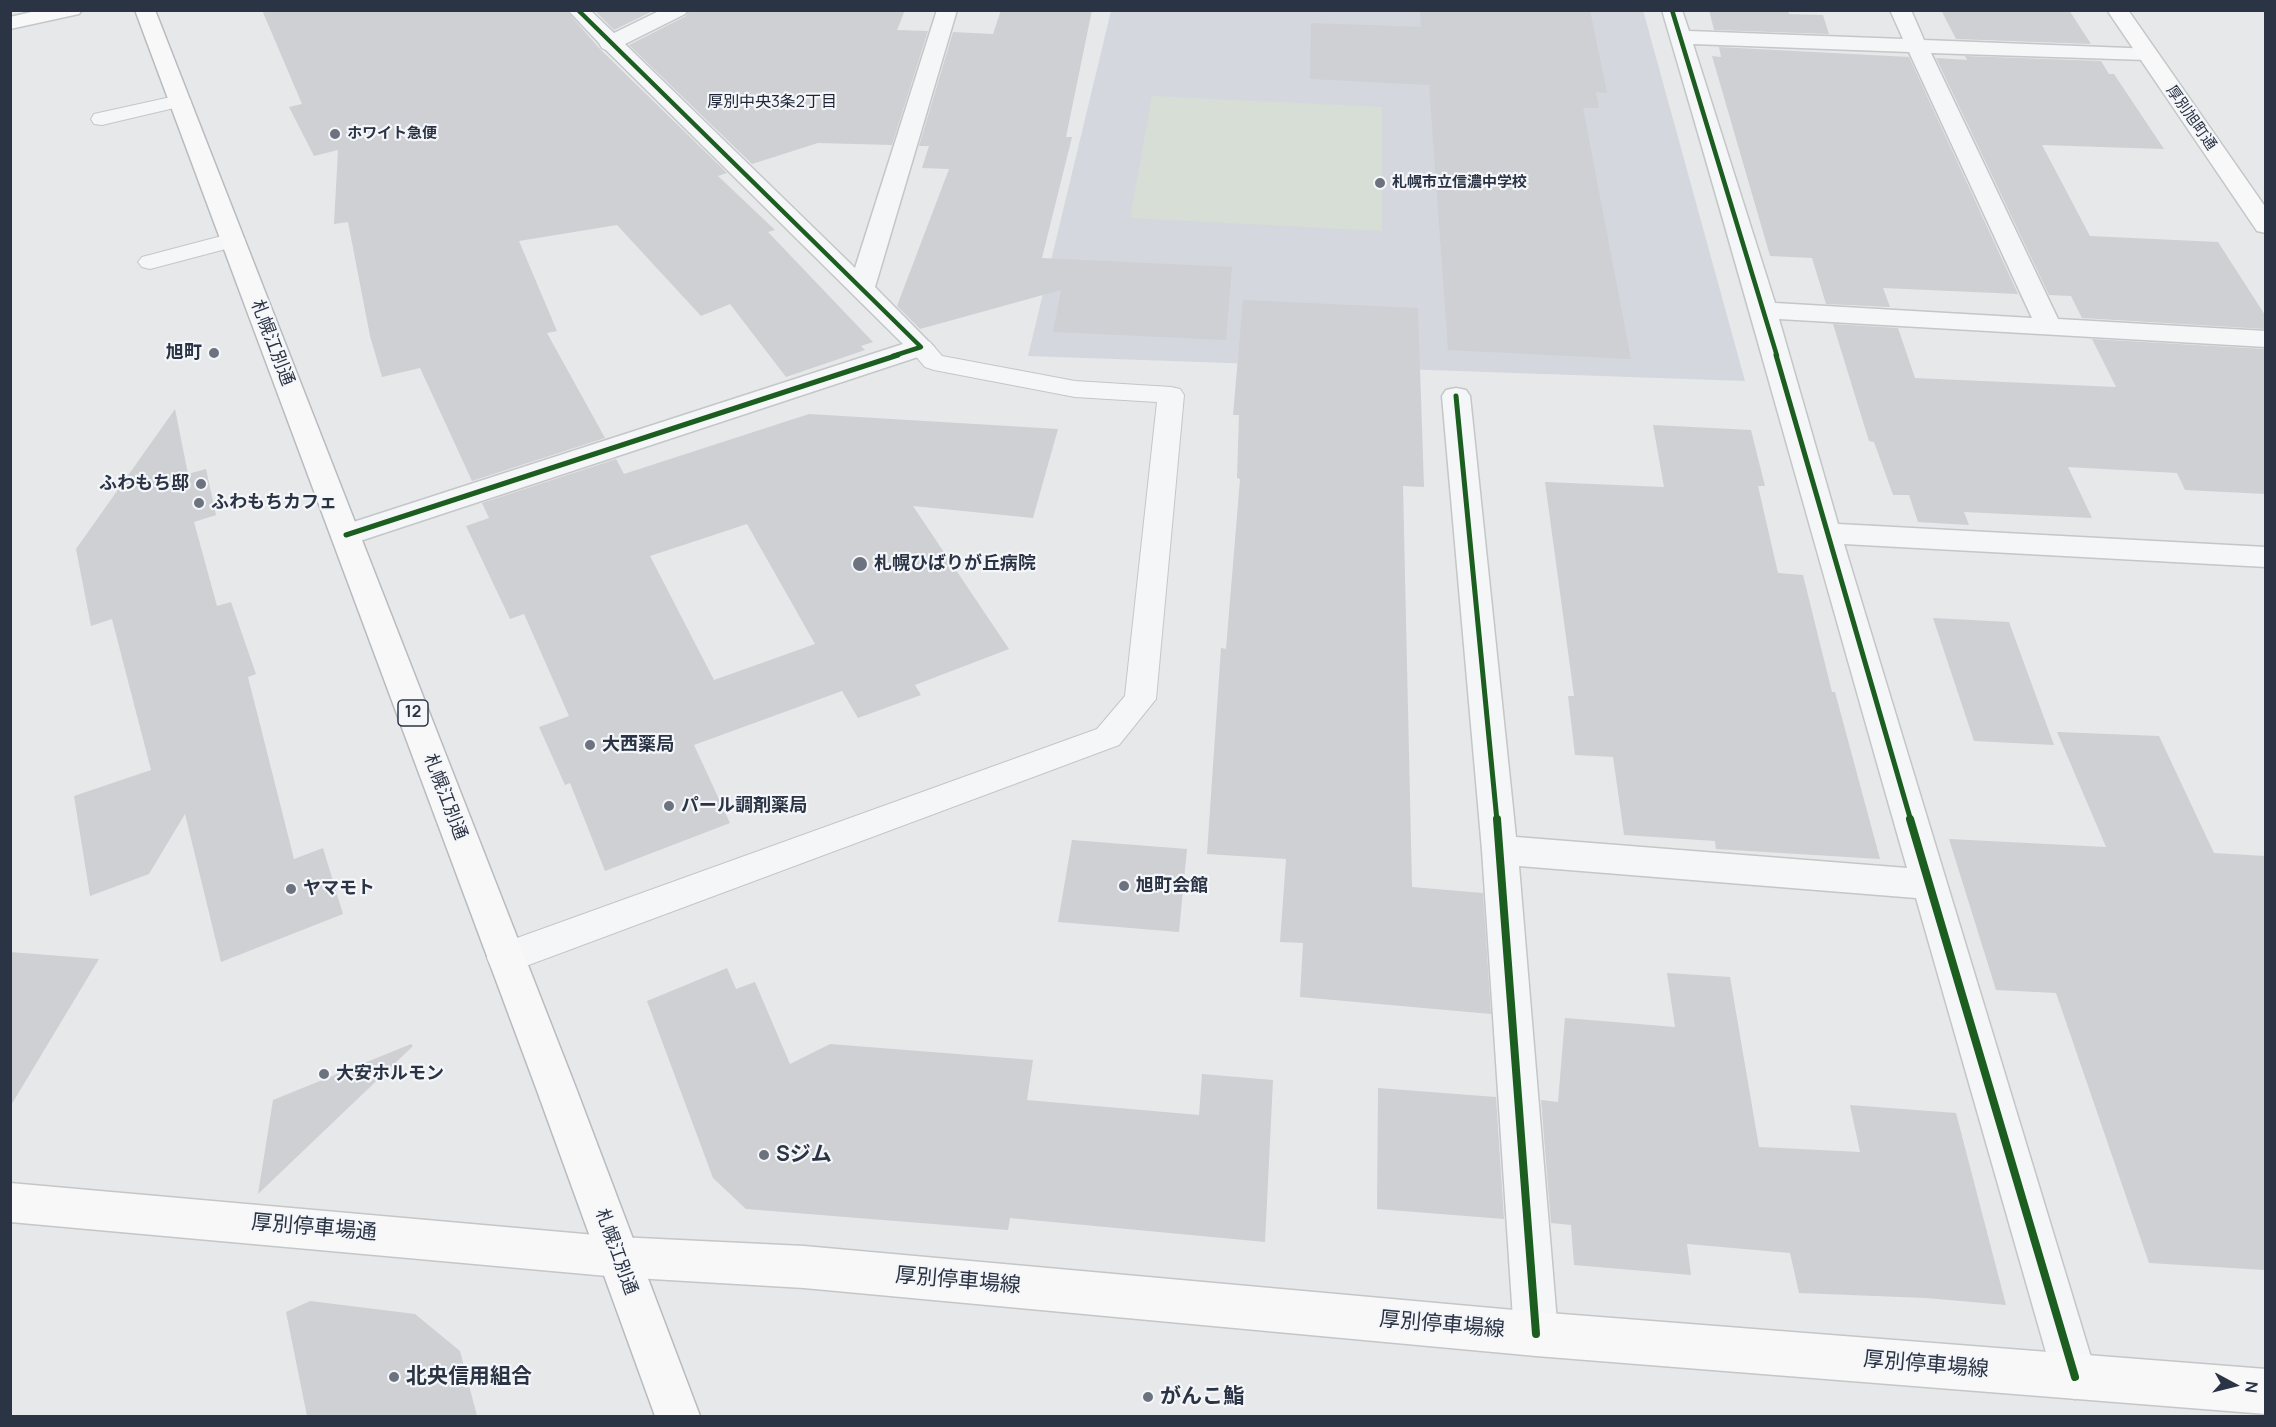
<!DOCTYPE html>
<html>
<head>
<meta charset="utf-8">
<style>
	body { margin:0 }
	#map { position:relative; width:2276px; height:1427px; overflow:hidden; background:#e6e8ea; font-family:Manrope,sans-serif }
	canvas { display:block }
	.frame { position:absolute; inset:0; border:12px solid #2b3445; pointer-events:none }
	.north { position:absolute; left:2204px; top:1355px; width:60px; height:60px; -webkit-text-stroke:4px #f4f6f9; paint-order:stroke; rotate:97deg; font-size:16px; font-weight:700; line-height:24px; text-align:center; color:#2b3445 }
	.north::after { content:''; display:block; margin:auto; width:21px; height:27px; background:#2b3445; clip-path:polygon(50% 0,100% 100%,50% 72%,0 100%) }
</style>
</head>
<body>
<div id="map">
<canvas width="2276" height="1427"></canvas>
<div class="frame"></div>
<div class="north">N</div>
</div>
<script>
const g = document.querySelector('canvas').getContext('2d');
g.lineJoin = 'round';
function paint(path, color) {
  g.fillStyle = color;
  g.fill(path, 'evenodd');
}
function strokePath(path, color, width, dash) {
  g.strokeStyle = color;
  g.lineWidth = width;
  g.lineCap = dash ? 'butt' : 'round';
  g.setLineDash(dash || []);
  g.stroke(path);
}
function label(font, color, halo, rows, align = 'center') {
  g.font = font + ' Manrope,"Noto Sans JP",sans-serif';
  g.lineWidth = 4.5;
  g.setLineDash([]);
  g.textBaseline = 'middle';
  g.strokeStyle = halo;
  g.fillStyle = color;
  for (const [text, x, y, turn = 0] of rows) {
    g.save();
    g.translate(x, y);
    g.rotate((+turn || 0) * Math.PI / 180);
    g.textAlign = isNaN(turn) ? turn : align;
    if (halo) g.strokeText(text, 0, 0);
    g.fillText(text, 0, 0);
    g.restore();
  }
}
paint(new Path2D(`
	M 1643,10 L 1745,381 L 1028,356 L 1111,11 Z`), '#d4d7dd');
paint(new Path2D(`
	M 1152,96 L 1382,107 L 1382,231 L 1130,218 Z`), '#d6ded6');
paint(new Path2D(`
	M 262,10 L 566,10 L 600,49 L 727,173 L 718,176 L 775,230 L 768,232 L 873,342 L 861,346 L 865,350 L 786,377 L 730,304 L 701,316 L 617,225 L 519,241 L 557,331 L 547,333 L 605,438 L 472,481 L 420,368 L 382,377 L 370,336 L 348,222 L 334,224 L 338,150 L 314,156 L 289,107 L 302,104 Z
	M 594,10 L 655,10 L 614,30 Z
	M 690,10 L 905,10 L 897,30 L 928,31 L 892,145 L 818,143 L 752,164 L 629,45 L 686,16 Z
	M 1001,10 L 1092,10 L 1066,137 L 1072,137 L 1042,258 L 1232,267 L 1226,340 L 1053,332 L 1061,290 L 920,329 L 897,306 L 949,169 L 922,168 L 929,146 L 919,146 L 953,32 L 993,34 Z
	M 1420,10 L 1590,10 L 1607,93 L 1596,92 L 1599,108 L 1583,108 L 1631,359 L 1448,350 L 1429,85 L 1310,79 L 1311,23 L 1421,27 Z
	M 1709,10 L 1788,10 L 1789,14 L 1823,15 L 1829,34 L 1714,30 Z
	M 1941,10 L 2069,10 L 2091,44 L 1956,39 Z
	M 1719,47 L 1909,57 L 2018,294 L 1883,288 L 1890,307 L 1826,304 L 1812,258 L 1770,256 L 1712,56 L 1721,57 Z
	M 1965,56 L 2101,61 L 2109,74 L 2114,74 L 2164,149 L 2042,145 L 2090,236 L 2218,242 L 2265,315 L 2265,329 L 2082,318 L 2071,296 L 2049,295 L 1936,58 L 1967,60 Z
	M 1243,300 L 1418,308 L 1424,487 L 1403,486 L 1412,887 L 1483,893 L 1491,1014 L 1300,997 L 1303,943 L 1280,942 L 1286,859 L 1207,854 L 1221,648 L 1226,649 L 1240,479 L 1237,478 L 1239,415 L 1233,415 Z
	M 1833,324 L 1898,328 L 1915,378 L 2116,387 L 2092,339 L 2265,349 L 2265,494 L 2185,490 L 2177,473 L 2068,467 L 2092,518 L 1964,512 L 1969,525 L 1918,522 L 1909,495 L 1893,495 L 1874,442 L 1869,441 Z
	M 175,409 L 188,474 L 206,469 L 216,515 L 194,522 L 217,606 L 231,602 L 256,674 L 248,677 L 294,859 L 323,848 L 343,914 L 221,962 L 185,814 L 149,874 L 90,896 L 74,796 L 151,770 L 112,619 L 91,626 L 76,549 Z
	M 809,414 L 1058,429 L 1033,518 L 913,506 L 1009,649 L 915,685 L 921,695 L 858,718 L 842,691 L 694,745 L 730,823 L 605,871 L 570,783 L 565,785 L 539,727 L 569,716 L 524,614 L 510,619 L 466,526 L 489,518 L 482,503 L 616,459 L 624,474 ZM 747,524 L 815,644 L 714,680 L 650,556 Z
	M 1653,425 L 1751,430 L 1765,486 L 1758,486 L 1778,573 L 1803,575 L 1832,692 L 1835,692 L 1880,859 L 1716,849 L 1715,841 L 1624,835 L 1613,757 L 1575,755 L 1568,696 L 1574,696 L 1545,482 L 1664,487 Z
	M 1933,618 L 2009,622 L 2054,745 L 1974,741 Z
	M 2057,732 L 2159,736 L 2214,853 L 2265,856 L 2265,1270 L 2149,1263 L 2056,993 L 1996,990 L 1949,839 L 2106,847 Z
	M 1072,840 L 1187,849 L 1179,932 L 1058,922 Z
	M 10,952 L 99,959 L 10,1107 Z
	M 727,968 L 736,989 L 755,982 L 790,1064 L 830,1044 L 1033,1060 L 1027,1100 L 1199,1115 L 1202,1074 L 1273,1080 L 1265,1242 L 1010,1218 L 1008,1230 L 746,1209 L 713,1178 L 647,1001 Z
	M 1667,973 L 1730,977 L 1759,1147 L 1860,1152 L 1850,1105 L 1956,1113 L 2006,1305 L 1926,1298 L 1799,1293 L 1790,1253 L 1687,1244 L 1691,1275 L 1574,1265 L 1571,1225 L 1551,1223 L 1541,1100 L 1558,1102 L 1565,1018 L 1675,1027 Z
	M 411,1044 L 413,1046 L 258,1194 L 273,1100 Z
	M 1378,1088 L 1496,1097 L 1504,1219 L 1377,1209 Z
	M 310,1301 L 415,1314 L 460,1351 L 477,1416 L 307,1416 L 286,1312 Z`), '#ced0d3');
const lane = new Path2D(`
	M 180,95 L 187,97 L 191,101 L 187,105 L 102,125 L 94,124 L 91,119 L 94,114 Z
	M 233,233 L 241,235 L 245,240 L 241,245 L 150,269 L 142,267 L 138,262 L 142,257 Z
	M 921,339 L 930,342 L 942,356 L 1075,381 L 1171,387 L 1180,389 L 1184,395 L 1156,699 L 1119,745 L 518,969 L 505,973 L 492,969 L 487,958 L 492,947 L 1097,729 L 1125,696 L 1157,402 L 1075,397 L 934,370 L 925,367 L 908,347 L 912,342 Z`);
const street = new Path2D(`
	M 568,10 L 590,10 L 614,33 L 661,10 L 688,10 L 685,14 L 625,44 L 855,268 L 937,10 L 957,10 L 875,287 L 934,347 L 930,353 L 357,542 L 346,545 L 335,542 L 331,535 L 335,528 L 903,344 L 606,50 L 602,48 L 599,43 Z
	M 1662,10 L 1682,10 L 1689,31 L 1903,39 L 1890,10 L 1911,10 L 1924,40 L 2154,49 L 2157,54 L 2154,59 L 2146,60 L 1931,53 L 2058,319 L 2266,331 L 2266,347 L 1779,319 L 1838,524 L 2266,547 L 2266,567 L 1844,544 L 2097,1377 L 2091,1393 L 2075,1399 L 2059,1393 L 2053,1377 L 1916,898 L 1519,866 L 1558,1334 L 1552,1349 L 1536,1356 L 1520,1349 L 1514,1334 L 1482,850 L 1442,396 L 1446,390 L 1456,388 L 1466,390 L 1470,396 L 1516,837 L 1907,868 C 1825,583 1746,294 1662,10 ZM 1693,44 L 1909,52 L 2032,318 L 1775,303 Z`);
const secondary = new Path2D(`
	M 40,10 L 82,10 L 79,14 L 10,29 L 10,17 Z
	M 2107,10 L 2128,10 L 2266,208 L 2266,233 L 2257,231 Z
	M 10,1183 L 618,1237 L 804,1246 L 1536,1312 L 2266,1369 L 2266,1414 L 1536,1356 L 804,1288 L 618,1277 L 10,1222 Z`);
const highway = new Path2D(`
	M 135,10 L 155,10 L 576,1088 L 700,1416 L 655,1416 L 536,1088 Z`);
strokePath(lane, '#c4c6c8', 2);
strokePath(street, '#c4c6c8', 3);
strokePath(secondary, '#c4c6c8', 3);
strokePath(highway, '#b8bbbf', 3);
paint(lane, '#f5f6f7');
paint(street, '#f5f6f7');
paint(secondary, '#f8f8f8');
paint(highway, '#f8f8f8');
strokePath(new Path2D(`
	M 578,10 L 921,347 L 893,356
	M 1672,10 L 1777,356`), '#1b5e20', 4.5);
strokePath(new Path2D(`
	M 1776,355 L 1911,821
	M 1456,396 L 1497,821
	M 346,535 L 898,355`), '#1b5e20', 5);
strokePath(new Path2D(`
	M 1497,819 L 1536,1334
	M 1910,819 L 2075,1377`), '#1b5e20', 8);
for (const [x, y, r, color] of [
	[335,134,6,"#6c737f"],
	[1380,183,6,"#6c737f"],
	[214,353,6,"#6c737f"],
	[201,484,6,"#6c737f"],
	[199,503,6,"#6c737f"],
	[860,564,8,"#6c737f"],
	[590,745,6,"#6c737f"],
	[669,806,6,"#6c737f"],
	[1124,886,6,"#6c737f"],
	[291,889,6,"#6c737f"],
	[324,1074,6,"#6c737f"],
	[764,1155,6,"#6c737f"],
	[394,1377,6,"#6c737f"],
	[1148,1397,6,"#6c737f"]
]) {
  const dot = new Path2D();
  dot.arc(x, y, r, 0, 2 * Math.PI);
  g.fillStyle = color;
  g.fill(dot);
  strokePath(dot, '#f4f6f9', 2);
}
label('15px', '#2b3445', '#f4f6f9', [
	["厚別旭町通",2191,118,55]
]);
label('bold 15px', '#2b3445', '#f4f6f9', [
	["ホワイト急便",347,134],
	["札幌市立信濃中学校",1392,183]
], 'left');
label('16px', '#1d2536', '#f4f6f9', [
	["厚別中央3条2丁目",772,103]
]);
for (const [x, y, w] of [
	[413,713,30]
]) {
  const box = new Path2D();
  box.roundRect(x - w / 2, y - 13, w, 26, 4.5);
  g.fillStyle = '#f4f6f9';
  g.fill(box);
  strokePath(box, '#2b3445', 1.5);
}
label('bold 16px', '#2b3445', null, [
	["12",413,713]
]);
label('18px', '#2b3445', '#f4f6f9', [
	["札幌江別通",272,343,69],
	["札幌江別通",445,797,69],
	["札幌江別通",616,1252,70]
]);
label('bold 18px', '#2b3445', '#f4f6f9', [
	["旭町",202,353,"right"],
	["ふわもち邸",189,484,"right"],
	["ふわもちカフェ",211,503],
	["札幌ひばりが丘病院",874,564],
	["大西薬局",602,745],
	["パール調剤薬局",681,806],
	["旭町会館",1136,886],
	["ヤマモト",303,889],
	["大安ホルモン",336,1074]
], 'left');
label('bold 21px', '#2b3445', '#f4f6f9', [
	["Sジム",776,1155],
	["北央信用組合",406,1377],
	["がんこ鮨",1160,1397]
], 'left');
label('21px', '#2b3445', '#f4f6f9', [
	["厚別停車場通",314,1228,5],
	["厚別停車場線",958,1281,5],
	["厚別停車場線",1442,1325,5],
	["厚別停車場線",1926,1365,5]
]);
</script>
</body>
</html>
